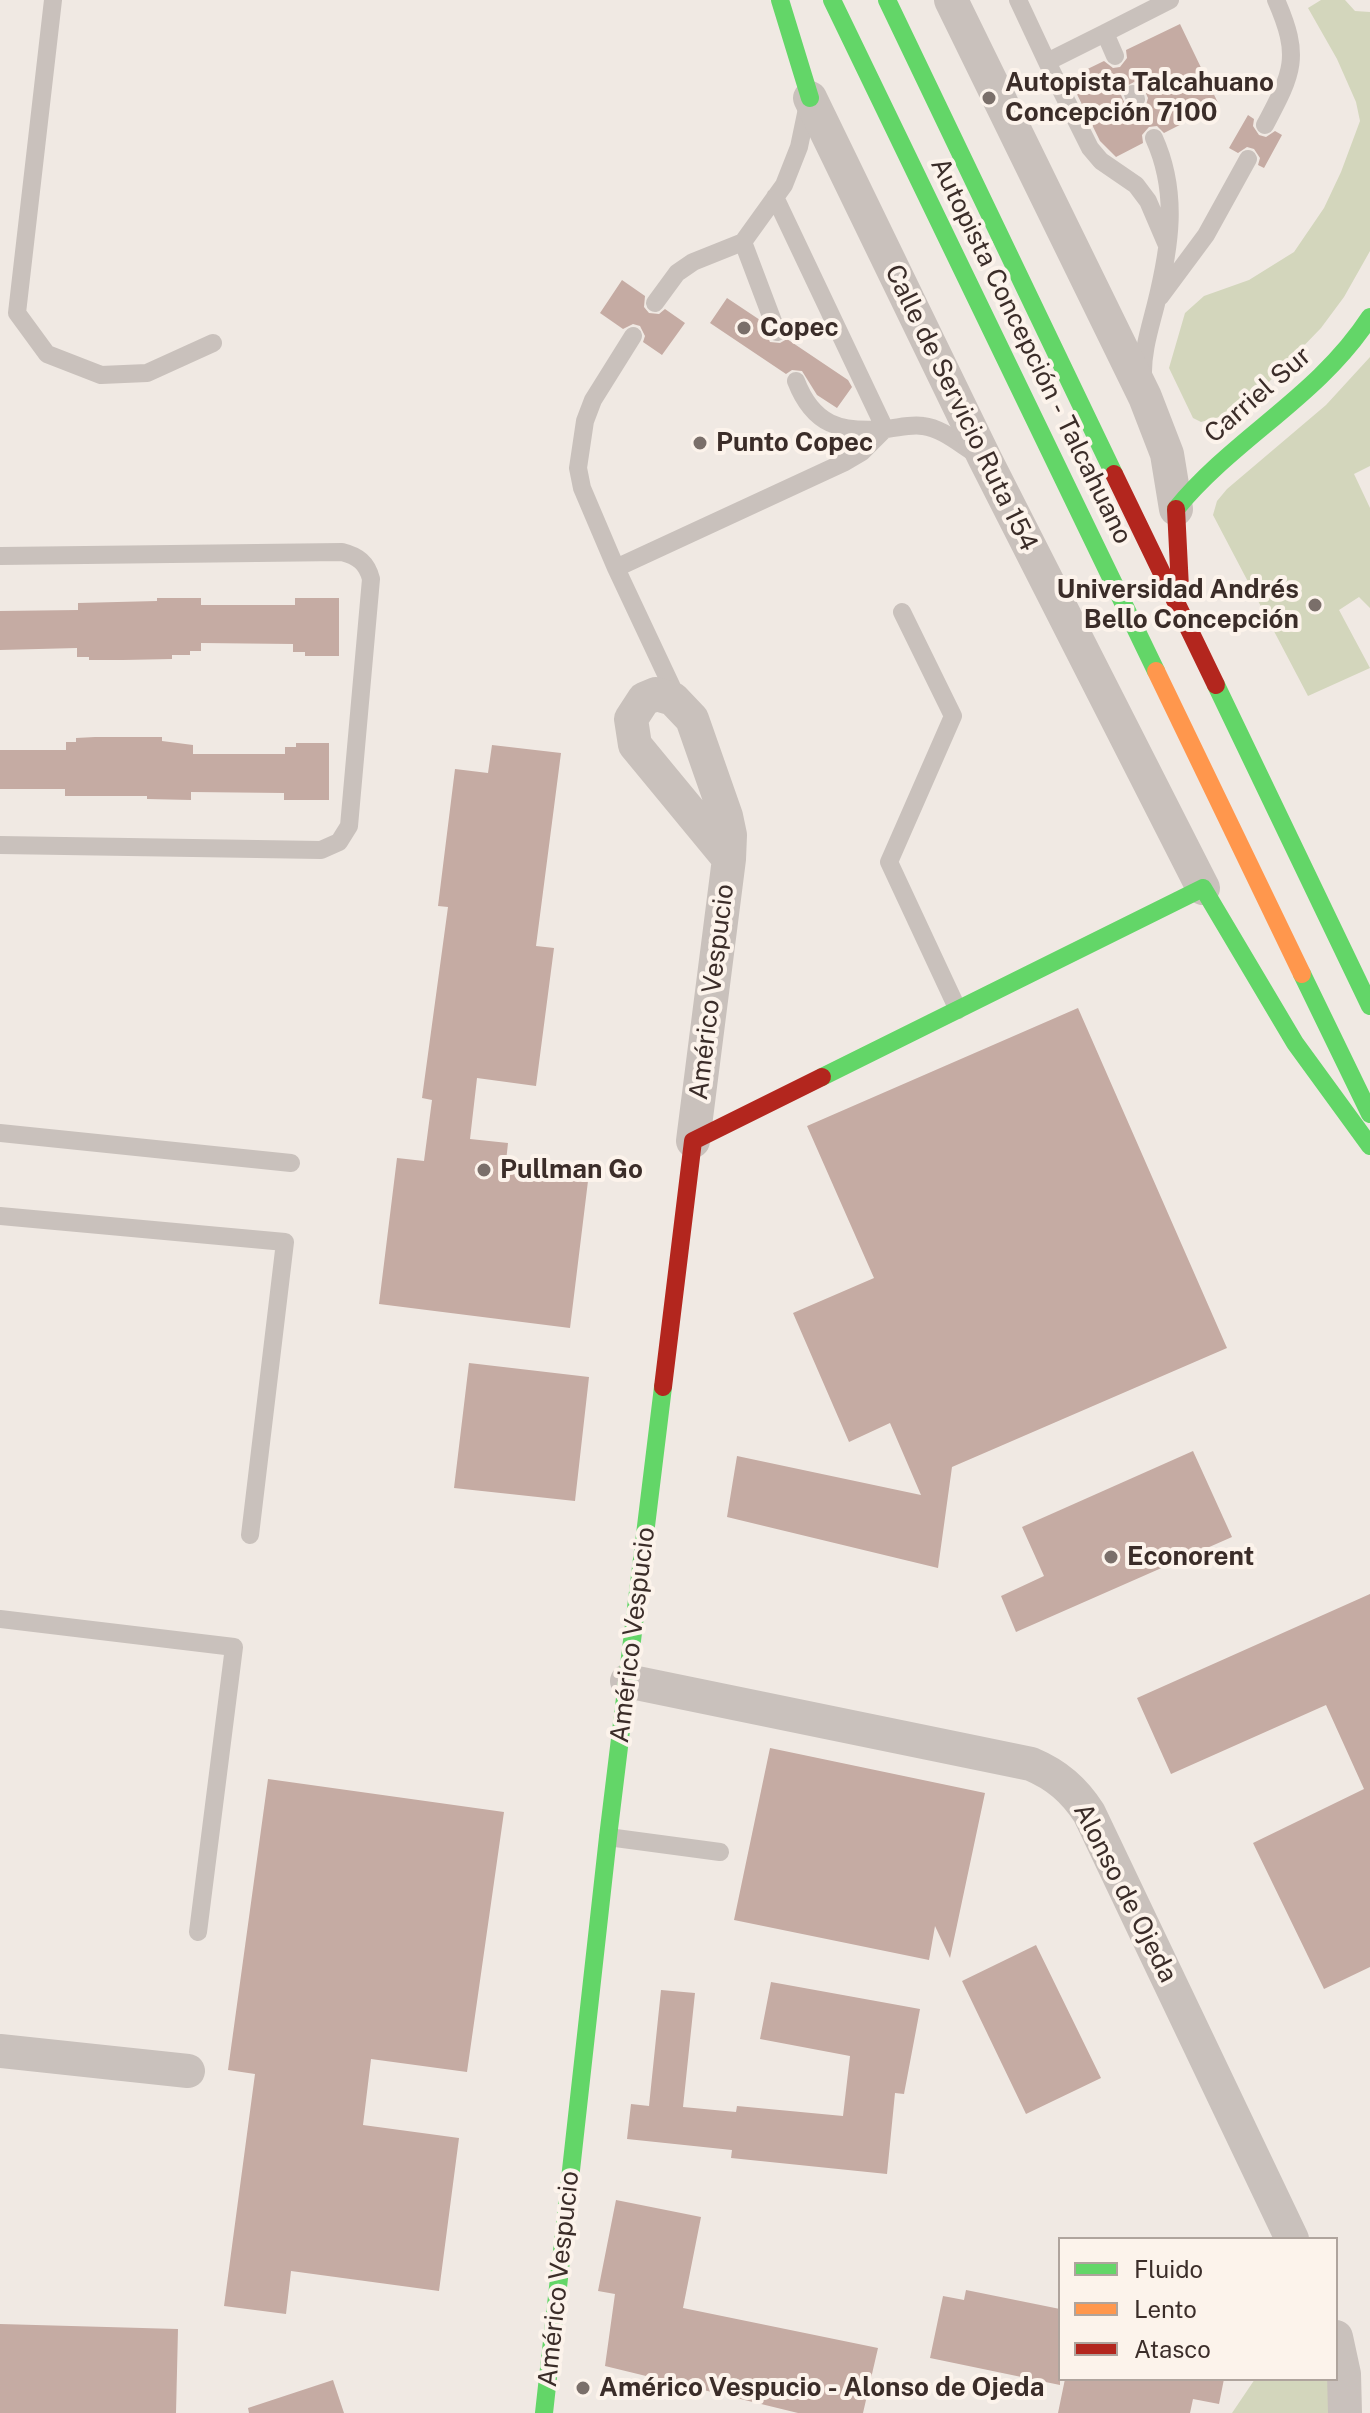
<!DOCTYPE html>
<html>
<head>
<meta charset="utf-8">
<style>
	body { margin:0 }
	#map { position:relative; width:1370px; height:2413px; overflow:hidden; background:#f0e9e3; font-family:"Public Sans",sans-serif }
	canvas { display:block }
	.legend { position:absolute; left:1058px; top:2237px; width:280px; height:144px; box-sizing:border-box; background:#fcf3eb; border:2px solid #afa49d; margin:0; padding:10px 14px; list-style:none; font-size:24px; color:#3b2d29 }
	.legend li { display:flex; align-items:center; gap:16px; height:40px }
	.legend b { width:40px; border:2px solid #afa49d }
</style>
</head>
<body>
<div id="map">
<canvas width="1370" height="2413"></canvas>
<ul class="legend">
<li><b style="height:10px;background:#63d668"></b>Fluido</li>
<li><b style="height:10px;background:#ff974d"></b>Lento</li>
<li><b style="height:10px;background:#b3261e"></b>Atasco</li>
</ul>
</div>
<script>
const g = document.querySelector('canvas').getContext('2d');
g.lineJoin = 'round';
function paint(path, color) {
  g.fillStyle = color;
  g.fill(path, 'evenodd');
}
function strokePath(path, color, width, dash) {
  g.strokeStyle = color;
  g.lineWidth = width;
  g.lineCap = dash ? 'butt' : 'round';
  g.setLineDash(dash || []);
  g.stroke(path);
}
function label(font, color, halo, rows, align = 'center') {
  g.font = font + ' "Public Sans",sans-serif';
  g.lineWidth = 8;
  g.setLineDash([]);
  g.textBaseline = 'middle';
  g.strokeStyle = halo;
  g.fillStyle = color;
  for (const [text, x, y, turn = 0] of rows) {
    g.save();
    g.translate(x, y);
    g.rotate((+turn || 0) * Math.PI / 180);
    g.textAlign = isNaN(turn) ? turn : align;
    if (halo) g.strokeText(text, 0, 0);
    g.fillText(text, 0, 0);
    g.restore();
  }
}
paint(new Path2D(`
	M 1321,0 L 1345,0 L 1355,11 L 1370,12 L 1370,251 L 1344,297 L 1321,328 L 1265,386 L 1223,416 L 1201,422 L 1193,418 L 1169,368 L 1185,313 L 1204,296 L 1249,280 L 1294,252 L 1324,208 L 1341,172 L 1360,121 L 1356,102 L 1337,59 L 1308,8 Z
	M 1370,357 L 1370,466 L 1354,474 L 1370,508 L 1370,608 L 1359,597 L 1339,610 L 1370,668 L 1308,696 L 1213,515 L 1217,501 L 1227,489 L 1326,405 Z
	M 1255,2379 L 1333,2379 L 1330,2413 L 1232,2413 Z`), '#d3d6bc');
paint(new Path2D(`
	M 1180,24 L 1219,105 L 1164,133 L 1157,126 L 1149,127 L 1142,135 L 1143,143 L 1116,157 L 1100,141 L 1069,78 L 1104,61 L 1113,68 L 1120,67 L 1127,58 L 1126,50 ZM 1134,82 L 1143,87 L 1148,98 L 1146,105 L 1137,111 L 1126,106 L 1121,95 L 1123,88 Z
	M 1248,115 L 1254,119 L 1253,126 L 1259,135 L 1266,137 L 1275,131 L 1282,135 L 1264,168 L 1258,165 L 1260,158 L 1254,149 L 1247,147 L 1238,153 L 1229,148 Z
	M 622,280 L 645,296 L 644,307 L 649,313 L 659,314 L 665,309 L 685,323 L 662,355 L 643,342 L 645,336 L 640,326 L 633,324 L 623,329 L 600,313 Z
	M 727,298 L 760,320 L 770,342 L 780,343 L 787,339 L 848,380 L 852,387 L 837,408 L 817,395 L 802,371 L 792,370 L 786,374 L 710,323 Z
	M 157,598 L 201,598 L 201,605 L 295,605 L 295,598 L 339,598 L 339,656 L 305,656 L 305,652 L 293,652 L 293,644 L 201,643 L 201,651 L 190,651 L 190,655 L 172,655 L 172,659 L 123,660 L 89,660 L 89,657 L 77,657 L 77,648 L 0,650 L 0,611 L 78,610 L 78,603 L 157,601 Z
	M 95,737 L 162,737 L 162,741 L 193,745 L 193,754 L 285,754 L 285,747 L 296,747 L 296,743 L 329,743 L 329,800 L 284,800 L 284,793 L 191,792 L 191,800 L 147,799 L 147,796 L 65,796 L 65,789 L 0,789 L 0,750 L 66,750 L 66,742 L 76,742 L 76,738 Z
	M 492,745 L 561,753 L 536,946 L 554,948 L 536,1086 L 477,1078 L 470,1139 L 508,1143 L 505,1171 L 588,1181 L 570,1328 L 379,1304 L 397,1158 L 424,1161 L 432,1100 L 422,1098 L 448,907 L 438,906 L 455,769 L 488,773 Z
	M 1078,1008 L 1227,1348 L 952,1467 L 938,1568 L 727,1517 L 737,1456 L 921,1495 L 890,1423 L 849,1442 L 793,1313 L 874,1278 L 807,1126 Z
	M 469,1363 L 589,1377 L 575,1501 L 454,1488 Z
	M 1193,1451 L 1232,1537 L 1016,1632 L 1001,1596 L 1044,1576 L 1022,1527 Z
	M 1370,1594 L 1370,1967 L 1324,1989 L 1253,1843 L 1364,1789 L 1326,1705 L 1171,1774 L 1137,1698 Z
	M 770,1748 L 985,1793 L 950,1958 L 935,1926 L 929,1960 L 734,1920 Z
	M 268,1779 L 504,1812 L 467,2072 L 371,2059 L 363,2125 L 459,2138 L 439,2291 L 291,2271 L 286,2314 L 224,2306 L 255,2074 L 228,2070 Z
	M 1036,1945 L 1101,2078 L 1026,2114 L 962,1981 Z
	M 771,1982 L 920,2009 L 904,2094 L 895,2093 L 887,2174 L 731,2158 L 732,2150 L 627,2139 L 631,2104 L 649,2106 L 661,1990 L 695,1993 L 683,2107 L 736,2112 L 737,2106 L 843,2116 L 850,2056 L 760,2039 Z
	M 616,2200 L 701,2217 L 683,2308 L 878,2348 L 863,2413 L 798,2413 L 605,2366 L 615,2294 L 598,2291 Z
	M 966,2290 L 1060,2309 L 1060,2385 L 930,2358 L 943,2296 L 964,2300 Z
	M 0,2324 L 178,2329 L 176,2413 L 0,2413 Z
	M 1065,2379 L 1224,2379 L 1219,2404 L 1193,2399 L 1190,2413 L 1058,2413 Z
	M 333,2380 L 344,2413 L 249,2413 L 248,2408 Z`), '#c5aba3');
strokePath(new Path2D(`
	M 53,0 L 17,313 L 47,354 L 101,375 L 147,373 L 213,343
	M 1018,0 L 1047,62 L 1105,33 L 1115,56
	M 1105,33 L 1170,0
	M 1047,62 L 1090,148 L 1101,161 L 1136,185 L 1148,201 L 1166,243
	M 1133,94 L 1136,99
	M 1265,125 C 1293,72 1301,57 1276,0
	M 775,197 L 885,429
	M 743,242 L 777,332
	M 1160,297 L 1206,235 L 1248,159
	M 655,303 L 677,273 L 693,262 L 743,242 L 784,185 L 799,147 L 808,104
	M 633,336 L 593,400 L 585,421 L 578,468 L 582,488 L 616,568 L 678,700
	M 1143,377 C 1142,352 1150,328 1156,304 C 1170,247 1179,193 1154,138
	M 796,381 C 813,425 840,433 886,429 C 898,428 910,424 923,426 C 942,428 961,445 978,455
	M 0,556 L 342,552 C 358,556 367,563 371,579 L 349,826 L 339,842 L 321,850 L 0,845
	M 616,568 L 845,462 L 862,452 L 885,429
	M 902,612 L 953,716 L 889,862 L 958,1010
	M 0,1133 L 291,1163
	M 0,1216 L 285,1242 L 250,1535
	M 0,1619 L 234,1647 L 198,1932
	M 608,1837 L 720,1852`), '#c9c1bc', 18);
strokePath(new Path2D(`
	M 951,0 L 1145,397 L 1167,454 L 1176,509
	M 810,98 L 985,459 L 1203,888
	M 693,1141 L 729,859 L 730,835 L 726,816 L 692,719 L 673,699 L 656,694 L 644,699 L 631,719 L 635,745 L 729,859
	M 627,1681 L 1031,1764 C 1057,1775 1074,1790 1089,1813 L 1292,2239
	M 0,2051 L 188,2071
	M 1336,2337 L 1344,2374 L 1345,2413`), '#c9c1bc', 34);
strokePath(new Path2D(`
	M 780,0 L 810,98
	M 832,0 L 1156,671
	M 887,0 L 1114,474
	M 1176,509 C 1235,437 1318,397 1370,317
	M 1216,685 L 1370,1006
	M 1203,888 L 1295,1043 L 1370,1146
	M 1302,974 L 1370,1114
	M 822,1077 L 1203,888
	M 544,2413 L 608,1837 L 663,1387`), '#63d668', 18);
strokePath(new Path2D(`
	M 1156,671 L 1302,974`), '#ff974d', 18);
strokePath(new Path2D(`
	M 1114,474 L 1216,685
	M 1176,509 L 1180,588
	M 663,1387 L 693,1141 L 822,1077`), '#b3261e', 18);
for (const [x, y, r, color] of [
	[989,98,8,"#7a6f6a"],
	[744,328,8,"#7a6f6a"],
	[700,443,8,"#7a6f6a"],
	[1315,605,8,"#7a6f6a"],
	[484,1170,8,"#7a6f6a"],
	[1111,1557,8,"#7a6f6a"],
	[583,2388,8,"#7a6f6a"]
]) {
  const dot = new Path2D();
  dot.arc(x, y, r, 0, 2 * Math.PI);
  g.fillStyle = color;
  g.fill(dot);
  strokePath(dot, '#fcf3eb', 3);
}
label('bold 26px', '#3b2d29', '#fcf3eb', [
	["Autopista Talcahuano",1005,83],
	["Concepción 7100",1005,113],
	["Copec",760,328],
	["Punto Copec",716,443],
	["Universidad Andrés",1299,590,"right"],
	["Bello Concepción",1299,620,"right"],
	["Pullman Go",500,1170],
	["Econorent",1127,1557],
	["Américo Vespucio - Alonso de Ojeda",599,2388]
], 'left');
label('26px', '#3b2d29', '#fcf3eb', [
	["Autopista Concepción - Talcahuano",1031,351,64],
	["Carriel Sur",1258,395,-41],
	["Calle de Servicio Ruta 154",961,408,64],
	["Américo Vespucio",712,992,-83],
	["Américo Vespucio",633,1635,-83],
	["Alonso de Ojeda",1125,1893,63],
	["Américo Vespucio",559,2279,-84]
]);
</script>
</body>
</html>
